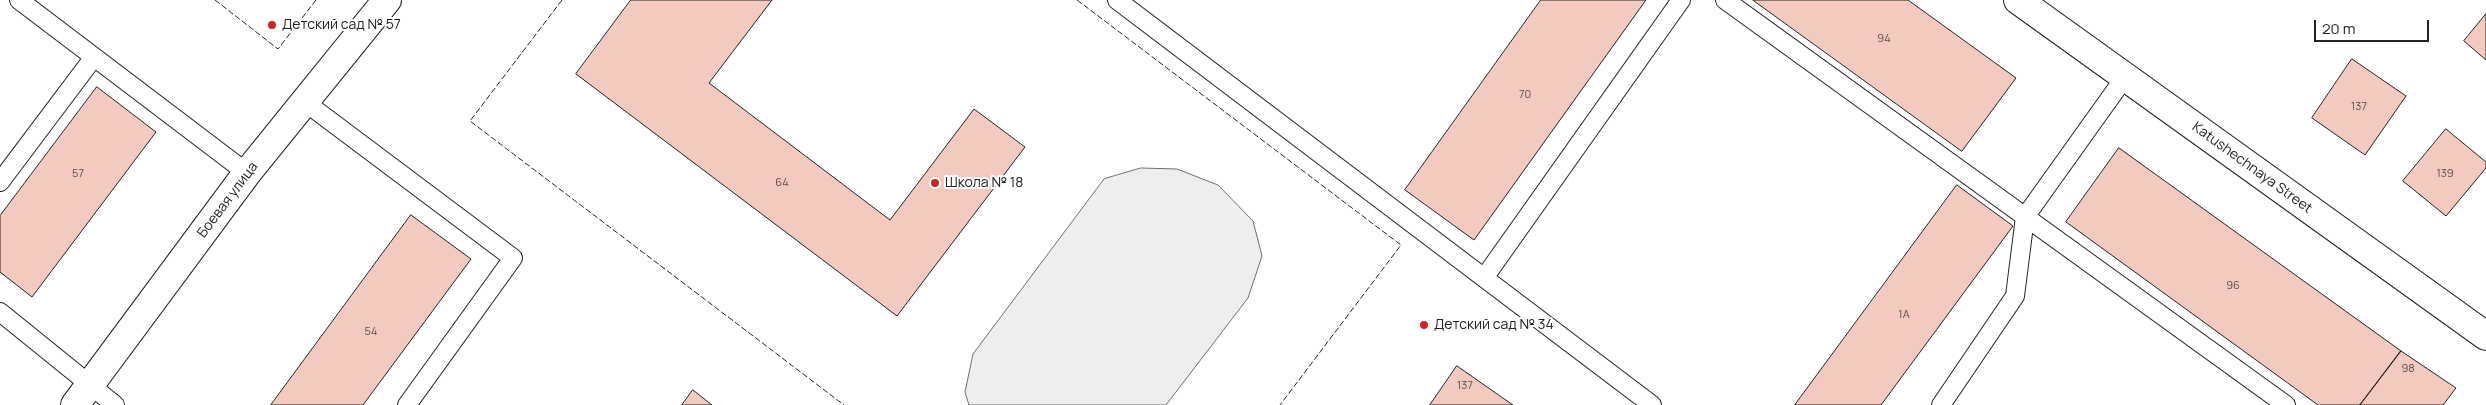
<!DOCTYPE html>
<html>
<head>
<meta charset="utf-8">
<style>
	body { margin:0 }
	#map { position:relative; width:2486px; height:405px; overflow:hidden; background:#fff; font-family:Manrope,sans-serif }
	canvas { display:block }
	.scale { position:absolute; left:2314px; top:20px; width:115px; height:22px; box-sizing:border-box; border:2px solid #222; border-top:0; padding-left:6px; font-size:15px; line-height:18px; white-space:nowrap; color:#222; -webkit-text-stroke:4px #fff; paint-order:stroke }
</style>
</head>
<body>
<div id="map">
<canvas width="2486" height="405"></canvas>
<div class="scale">20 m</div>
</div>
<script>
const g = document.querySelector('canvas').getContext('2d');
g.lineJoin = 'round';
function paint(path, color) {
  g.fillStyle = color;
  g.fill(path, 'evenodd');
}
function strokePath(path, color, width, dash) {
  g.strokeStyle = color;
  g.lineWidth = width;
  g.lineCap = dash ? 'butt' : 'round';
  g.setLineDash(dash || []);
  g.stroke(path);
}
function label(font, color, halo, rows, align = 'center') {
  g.font = font + ' Manrope,sans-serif';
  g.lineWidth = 4;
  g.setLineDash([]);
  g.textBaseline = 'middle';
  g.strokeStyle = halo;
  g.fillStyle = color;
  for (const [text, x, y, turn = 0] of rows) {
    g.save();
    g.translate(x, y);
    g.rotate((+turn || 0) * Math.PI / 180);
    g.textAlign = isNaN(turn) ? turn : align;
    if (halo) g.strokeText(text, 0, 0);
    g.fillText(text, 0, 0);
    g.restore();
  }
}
const green = new Path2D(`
	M 1141,168 L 1177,169 L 1218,185 L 1253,221 L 1262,256 L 1248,298 L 1166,405 L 969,405 L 965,392 L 973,354 L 1104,179 Z`);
paint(green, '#eee');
strokePath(green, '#6f6f6f', 1);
const building = new Path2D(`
	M 631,0 L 772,0 L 709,83 L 890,220 L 974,109 L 1025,147 L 897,316 L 576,74 Z
	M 1541,0 L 1646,0 L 1474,240 L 1405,190 Z
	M 1753,0 L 1908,0 L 2016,78 L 1962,151 Z
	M 2486,14 L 2486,60 L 2464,41 Z
	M 2352,59 L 2406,96 L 2365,155 L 2312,118 Z
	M 97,87 L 156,132 L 32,297 L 0,272 L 0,216 Z
	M 2446,129 L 2486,162 L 2486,168 L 2446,216 L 2403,181 Z
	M 2119,148 L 2401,351 L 2360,405 L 2318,405 L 2066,222 Z
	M 1957,185 L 2013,226 L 1881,405 L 1795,405 Z
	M 411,215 L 471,259 L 363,405 L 271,405 Z
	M 2401,351 L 2456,388 L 2443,405 L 2360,405 Z
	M 1457,366 L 1513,405 L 1430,405 Z
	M 693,390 L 712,405 L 682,405 Z`);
paint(building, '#f3c9c0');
strokePath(building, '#222', 1);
const service = new Path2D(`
	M 19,0 L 247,173
	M 1117,0 L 1652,405
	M 1725,0 L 2286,405
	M 305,102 L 513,258 L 407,405
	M 0,182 L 94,57
	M 1484,278 L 1681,0
	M 0,312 L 115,405
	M 1941,405 L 2015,296 L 2025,217 L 2125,77`);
const minor = new Path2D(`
	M 2018,0 L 2486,336
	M 75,405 L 247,173 L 387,0`);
strokePath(service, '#222', 20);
strokePath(minor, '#222', 30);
strokePath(service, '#fff', 18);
strokePath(minor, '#fff', 28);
strokePath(new Path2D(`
	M 215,0 L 278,49 L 316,0
	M 562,0 L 470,121 L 844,405
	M 1077,0 L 1401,245 L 1280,405`), '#222', 1, [6, 2.5]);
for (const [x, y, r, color] of [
	[272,25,5,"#c62828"],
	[935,183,5,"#c62828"],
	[1424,325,5,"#c62828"]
]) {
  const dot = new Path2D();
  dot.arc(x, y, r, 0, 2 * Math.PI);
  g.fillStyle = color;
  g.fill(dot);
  strokePath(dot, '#fff', 2);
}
label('11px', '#564c4a', null, [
	["94",1884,39],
	["70",1525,95],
	["137",2359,107],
	["57",78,174],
	["139",2445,174],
	["64",782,183],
	["96",2233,286],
	["1А",1904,315],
	["54",371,332],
	["98",2408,369],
	["137",1465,386]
]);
label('14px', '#222', '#fff', [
	["Детский сад № 57",282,25],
	["Школа № 18",945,183],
	["Детский сад № 34",1434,325]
], 'left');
label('14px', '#222', '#fff', [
	["Katushechnaya Street",2252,168,36],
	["Боевая улица",228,200,-53]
]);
</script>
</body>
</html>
